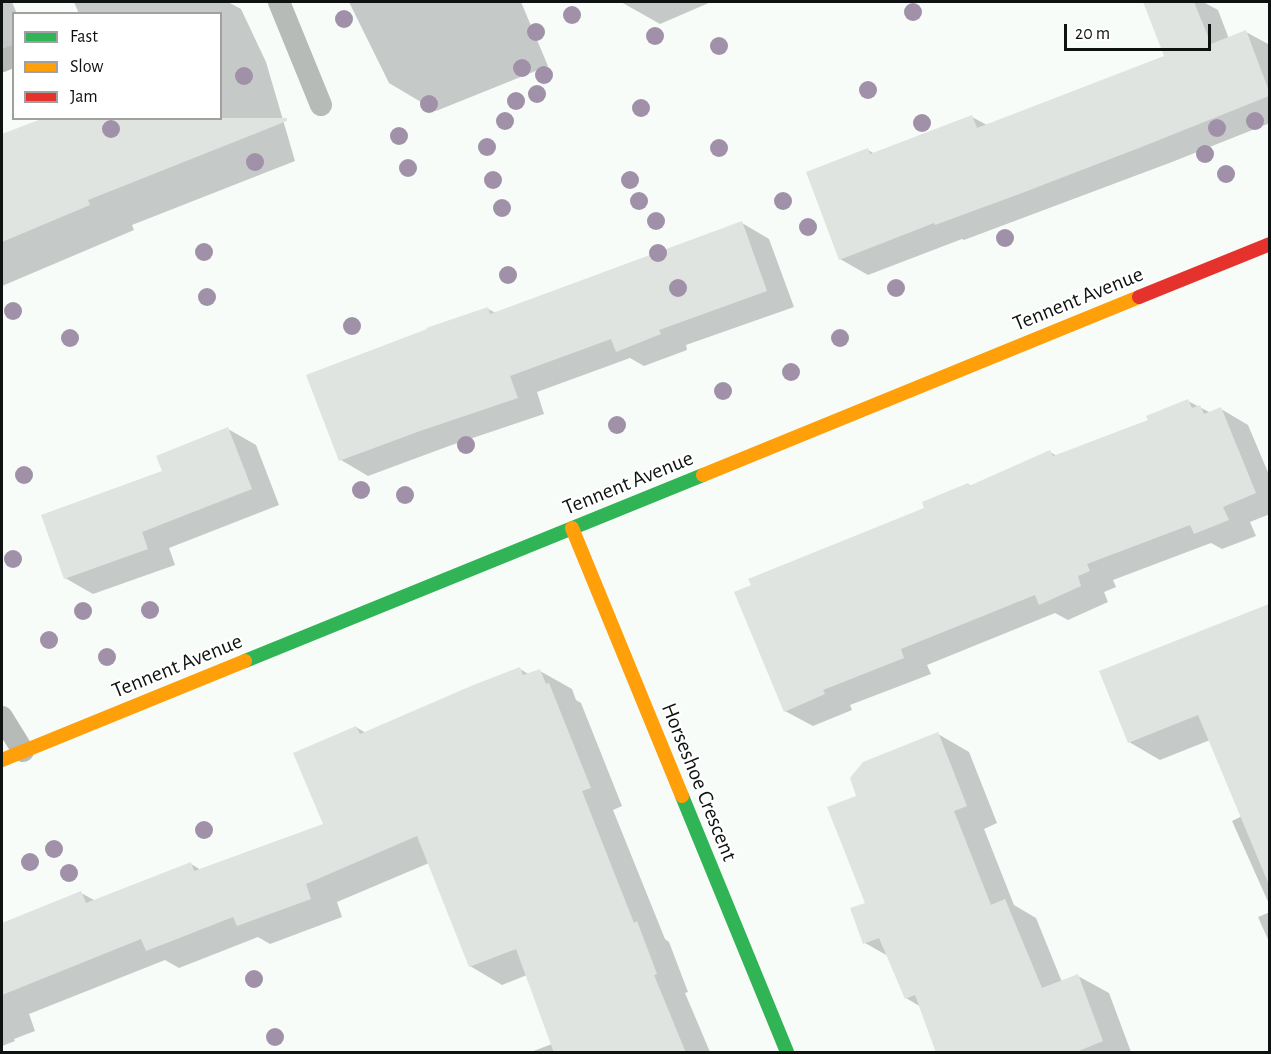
<!DOCTYPE html>
<html>
<head>
<meta charset="utf-8">
<style>
	body { margin:0 }
	#map { position:relative; width:1271px; height:1054px; overflow:hidden; background:#f7fcf9; font-family:"Alegreya Sans",sans-serif }
	canvas { display:block }
	.frame { position:absolute; inset:0; border:3px solid #0e1210; pointer-events:none }
	.legend { position:absolute; left:12px; top:12px; width:210px; height:108px; box-sizing:border-box; background:#fff; border:2px solid #9fa09f; margin:0; padding:8px 10px; list-style:none; font-size:18px; color:#0e1210 }
	.legend li { display:flex; align-items:center; gap:12px; height:30px }
	.legend b { width:30px; border:2px solid #9fa09f }
	.scale { position:absolute; left:1064px; top:24px; width:147px; height:27px; box-sizing:border-box; border:3px solid #0e1210; border-top:0; padding-left:8px; font-size:18px; line-height:21px; white-space:nowrap; color:#0e1210; -webkit-text-stroke:4px #fff; paint-order:stroke }
</style>
</head>
<body>
<div id="map">
<canvas width="1271" height="1054"></canvas>
<div class="frame"></div>
<ul class="legend">
<li><b style="height:8px;background:#30b455"></b>Fast</li>
<li><b style="height:8px;background:#ff9f0a"></b>Slow</li>
<li><b style="height:8px;background:#e5322d"></b>Jam</li>
</ul>
<div class="scale">20 m</div>
</div>
<script>
const g = document.querySelector('canvas').getContext('2d');
g.lineJoin = 'round';
function paint(path, color) {
  g.fillStyle = color;
  g.fill(path, 'evenodd');
}
function strokePath(path, color, width, dash) {
  g.strokeStyle = color;
  g.lineWidth = width;
  g.lineCap = dash ? 'butt' : 'round';
  g.setLineDash(dash || []);
  g.stroke(path);
}
function label(font, color, halo, rows, align = 'center') {
  g.font = font + ' "Alegreya Sans",sans-serif';
  g.lineWidth = 4.5;
  g.setLineDash([]);
  g.textBaseline = 'middle';
  g.strokeStyle = halo;
  g.fillStyle = color;
  for (const [text, x, y, turn = 0] of rows) {
    g.save();
    g.translate(x, y);
    g.rotate((+turn || 0) * Math.PI / 180);
    g.textAlign = isNaN(turn) ? turn : align;
    if (halo) g.strokeText(text, 0, 0);
    g.fillText(text, 0, 0);
    g.restore();
  }
}
paint(new Path2D(`
	M 2,2 L 12,2 L 17,14 L 14,14 L 14,60 L 2,65 Z
	M 74,2 L 228,2 L 241,9 L 266,62 L 295,161 L 132,225 L 134,230 L 2,286 L 2,161 L 13,156 L 2,136 L 49,118 L 220,118 L 220,14 L 79,14 Z
	M 349,2 L 521,2 L 548,66 L 436,111 L 389,83 Z
	M 621,2 L 711,2 L 660,24 Z
	M 1170,2 L 1203,2 L 1218,10 L 1229,39 L 1246,32 L 1270,45 L 1270,123 L 1172,162 L 964,240 L 962,239 L 868,275 L 840,259 L 868,150 L 875,154 L 972,117 L 987,125 L 1166,57 L 1148,10 Z
	M 742,223 L 769,239 L 794,307 L 686,345 L 687,350 L 644,366 L 630,358 L 537,392 L 544,414 L 449,446 L 368,476 L 341,460 L 308,375 L 488,309 L 496,313 Z
	M 1188,401 L 1211,413 L 1221,409 L 1248,425 L 1270,477 L 1270,514 L 1250,522 L 1256,536 L 1222,549 L 1211,543 L 1113,580 L 1116,587 L 1104,592 L 1108,602 L 1068,620 L 1055,613 L 927,665 L 931,674 L 850,705 L 852,710 L 813,726 L 785,711 L 926,509 L 968,484 L 971,486 L 1050,452 L 1057,456 L 1150,421 Z
	M 228,429 L 256,445 L 279,505 L 169,548 L 175,565 L 93,594 L 65,578 L 164,472 Z
	M 1270,605 L 1270,906 L 1232,821 L 1242,816 L 1210,740 L 1160,760 L 1129,742 L 1101,672 Z
	M 520,669 L 530,675 L 540,671 L 572,689 L 576,700 L 581,703 L 622,806 L 613,810 L 665,939 L 669,942 L 688,992 L 685,993 L 710,1052 L 531,1052 L 552,1044 L 527,975 L 502,985 L 470,966 L 429,863 L 337,902 L 342,917 L 270,944 L 258,937 L 179,968 L 165,960 L 29,1014 L 35,1031 L 14,1039 L 15,1041 L 2,1046 L 2,937 L 18,932 L 81,893 L 96,901 L 191,864 L 201,870 L 325,825 L 356,727 L 366,733 Z
	M 938,734 L 969,752 L 997,823 L 984,829 L 1014,905 L 1036,918 L 1062,982 L 1078,976 L 1109,993 L 1131,1052 L 938,1052 L 921,1007 L 906,998 L 888,956 L 865,943 L 867,903 L 858,797 Z
	M 1270,912 L 1270,944 L 1258,917 Z`), '#0003');
paint(new Path2D(`
	M 1143,2 L 1194,2 L 1211,44 L 1246,30 L 1269,91 L 1269,96 L 1144,146 L 1022,193 L 935,225 L 934,223 L 839,260 L 806,172 L 868,148 L 870,154 L 972,115 L 977,128 L 1164,56 Z
	M 44,118 L 287,118 L 287,121 L 88,200 L 90,205 L 2,242 L 2,134 Z
	M 742,221 L 767,291 L 659,330 L 661,334 L 616,352 L 611,339 L 510,376 L 518,398 L 420,431 L 339,461 L 306,375 L 427,329 L 426,328 L 488,307 L 490,314 Z
	M 1188,399 L 1192,408 L 1200,405 L 1204,414 L 1221,407 L 1256,493 L 1223,507 L 1229,520 L 1194,534 L 1190,525 L 1087,564 L 1090,571 L 1078,576 L 1081,586 L 1039,605 L 1035,595 L 901,649 L 904,658 L 823,690 L 825,694 L 784,712 L 734,592 L 751,585 L 748,579 L 924,508 L 922,502 L 968,483 L 969,486 L 1050,450 L 1053,456 L 1148,420 L 1146,416 Z
	M 228,427 L 252,489 L 142,532 L 148,549 L 64,579 L 41,515 L 162,471 L 156,456 Z
	M 1269,604 L 1269,885 L 1198,715 L 1128,743 L 1099,671 Z
	M 520,667 L 523,675 L 540,669 L 546,684 L 549,683 L 591,788 L 582,791 L 634,923 L 637,921 L 657,974 L 654,975 L 686,1053 L 554,1053 L 516,949 L 469,967 L 417,836 L 306,884 L 311,899 L 237,926 L 233,917 L 146,951 L 141,939 L 2,995 L 2,923 L 81,891 L 86,903 L 191,862 L 194,871 L 323,824 L 293,753 L 356,726 L 360,734 L 471,686 Z
	M 938,732 L 967,806 L 954,811 L 991,905 L 1005,899 L 1042,988 L 1078,974 L 1103,1041 L 1074,1053 L 936,1053 L 915,995 L 905,999 L 879,938 L 863,944 L 850,908 L 865,903 L 827,807 L 856,796 L 850,778 L 863,762 Z`), '#e0e4e1');
strokePath(new Path2D(`
	M 279,2 L 321,105
	M 2,61 L 14,56
	M 2,717 L 23,751`), '#b6bbb8', 22);
strokePath(new Path2D(`
	M 245,661 L 703,475
	M 682,796 L 787,1052`), '#30b455', 14);
strokePath(new Path2D(`
	M 703,475 L 1139,297
	M 572,528 L 682,796
	M 2,760 L 245,661`), '#ff9f0a', 14);
strokePath(new Path2D(`
	M 1139,297 L 1270,244`), '#e5322d', 14);
g.fillStyle = '#a091a8';
for (const [x, y] of [
	[913,12],
	[572,15],
	[344,19],
	[536,32],
	[655,36],
	[719,46],
	[522,68],
	[544,75],
	[244,76],
	[868,90],
	[537,94],
	[516,101],
	[429,104],
	[641,108],
	[505,121],
	[1255,121],
	[922,123],
	[1217,128],
	[111,129],
	[399,136],
	[487,147],
	[719,148],
	[1205,154],
	[255,162],
	[408,168],
	[1226,174],
	[493,180],
	[630,180],
	[639,201],
	[783,201],
	[502,208],
	[656,221],
	[808,227],
	[1005,238],
	[204,252],
	[658,253],
	[508,275],
	[678,288],
	[896,288],
	[207,297],
	[13,311],
	[352,326],
	[70,338],
	[840,338],
	[791,372],
	[723,391],
	[617,425],
	[466,445],
	[24,475],
	[361,490],
	[405,495],
	[13,559],
	[150,610],
	[83,611],
	[49,640],
	[107,657],
	[204,830],
	[54,849],
	[30,862],
	[69,873],
	[254,979],
	[275,1037]
]) {
  g.beginPath();
  g.arc(x, y, 9, 0, 2 * Math.PI);
  g.fill();
}
label('22px', '#0e1210', '#fff', [
	["Tennent Avenue",1078,299,-22],
	["Tennent Avenue",628,483,-22],
	["Tennent Avenue",177,666,-22],
	["Horseshoe Crescent",699,782,68]
]);
</script>
</body>
</html>
